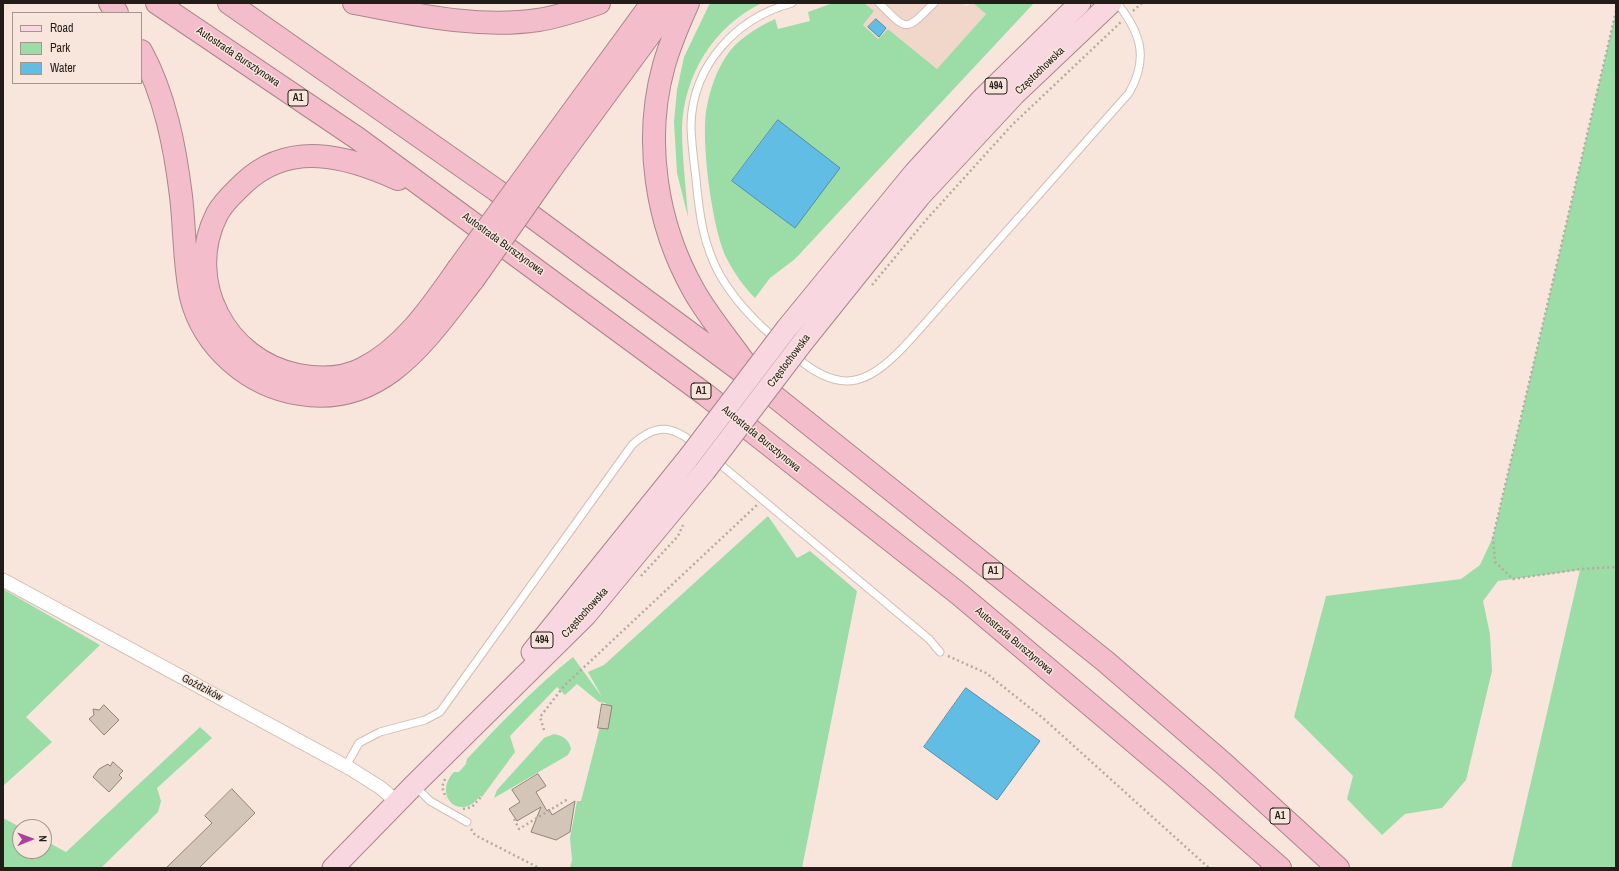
<!DOCTYPE html>
<html>
<head>
<meta charset="utf-8">
<style>
	body { margin:0 }
	#map { position:relative; width:1619px; height:871px; overflow:hidden; background:#f8e6dc; font-family:"Archivo Narrow",sans-serif }
	canvas { display:block }
	.frame { position:absolute; inset:0; border:4px solid #231d19; pointer-events:none }
	.legend { position:absolute; left:12px; top:12px; width:130px; height:72px; box-sizing:border-box; background:#f8e6dc; border:1px solid #a3968e; margin:0; padding:5px 7px; list-style:none; font-size:12px; color:#231d19 }
	.legend li { display:flex; align-items:center; gap:8px; height:20px }
	.legend b { width:20px; border:1px solid #a3968e }
	.north { position:absolute; left:12px; top:819px; width:40px; height:40px; box-sizing:border-box; background:#f8e6dc; border:1px solid #a3968e; border-radius:50%; rotate:89deg; font-size:11px; font-weight:700; line-height:16px; text-align:center; color:#231d19 }
	.north::after { content:''; display:block; margin:auto; width:14px; height:18px; background:#af3e9b; clip-path:polygon(50% 0,100% 100%,50% 72%,0 100%) }
</style>
</head>
<body>
<div id="map">
<canvas width="1619" height="871"></canvas>
<div class="frame"></div>
<ul class="legend">
<li><b style="height:5px;background:#f8d7e0"></b>Road</li>
<li><b style="height:11px;background:#9cdca7"></b>Park</li>
<li><b style="height:11px;background:#62bde5"></b>Water</li>
</ul>
<div class="north">N</div>
</div>
<script>
const g = document.querySelector('canvas').getContext('2d');
g.lineJoin = 'round';
function paint(path, color) {
  g.fillStyle = color;
  g.fill(path, 'evenodd');
}
function strokePath(path, color, width, dash) {
  g.strokeStyle = color;
  g.lineWidth = width;
  g.lineCap = dash ? 'butt' : 'round';
  g.setLineDash(dash || []);
  g.stroke(path);
}
function label(font, color, halo, rows, align = 'center') {
  g.font = font + ' "Archivo Narrow",sans-serif';
  g.lineWidth = 3;
  g.setLineDash([]);
  g.textBaseline = 'middle';
  g.strokeStyle = halo;
  g.fillStyle = color;
  for (const [text, x, y, turn = 0] of rows) {
    g.save();
    g.translate(x, y);
    g.rotate((+turn || 0) * Math.PI / 180);
    g.textAlign = isNaN(turn) ? turn : align;
    if (halo) g.strokeText(text, 0, 0);
    g.fillText(text, 0, 0);
    g.restore();
  }
}
paint(new Path2D(`
	M 864,3 L 963,3 L 966,6 L 973,3 L 986,14 L 937,69 L 888,29 L 878,39 L 863,25 L 874,11 Z`), '#f0d7c9');
paint(new Path2D(`
	M 710,3 L 762,3 C 714,26 684,74 682,128 C 682,157 686,187 688,217 L 677,173 L 674,122 L 677,90 L 684,57 Z
	M 833,3 L 864,3 L 874,11 L 863,25 L 878,39 L 888,29 L 937,69 L 986,14 L 973,3 L 1034,3 L 795,259 L 770,278 L 755,298 C 744,287 734,273 727,259 C 712,230 700,137 707,106 C 710,90 716,72 725,58 C 736,40 756,28 775,19 L 778,29 L 810,21 L 808,12 ZM 778,120 L 795,228 L 732,181 Z
	M 1616,11 L 1616,868 L 1511,868 L 1580,570 L 1498,581 L 1483,601 L 1490,634 L 1492,671 L 1466,780 L 1442,808 L 1405,814 L 1382,835 L 1347,799 L 1353,776 L 1294,717 L 1326,596 L 1461,579 L 1480,565 L 1493,537 Z
	M 768,516 L 797,558 L 810,551 L 857,591 L 802,868 L 570,868 L 572,860 L 570,838 L 577,801 L 581,801 L 606,703 L 599,702 L 577,684 L 565,695 L 557,687 L 510,736 L 515,752 L 482,797 L 480,796 C 460,823 432,795 454,772 L 459,772 L 466,764 L 467,759 C 501,723 535,687 573,657 L 602,697 L 588,672 L 604,665 Z
	M 3,589 L 100,645 L 26,717 L 52,742 L 3,786 Z
	M 200,727 L 212,738 L 157,788 L 161,801 L 158,812 L 101,868 L 3,868 L 3,818 L 20,827 L 20,851 L 44,851 L 44,840 L 66,852 Z
	M 554,734 C 563,736 569,739 571,749 L 568,755 L 494,798 L 497,790 L 544,738 Z`), '#9cdca7');
const water = new Path2D(`
	M 876,19 L 886,28 L 879,37 L 868,27 Z
	M 778,120 L 840,168 L 795,228 L 732,181 Z
	M 966,688 L 1040,741 L 997,800 L 924,747 Z`);
paint(water, '#62bde5');
strokePath(water, '#4f8da8', 1);
const building = new Path2D(`
	M 602,704 L 612,706 L 608,729 L 598,728 Z
	M 104,705 L 119,720 L 104,735 L 89,719 L 94,715 L 93,709 L 99,710 Z
	M 113,762 L 123,771 L 119,775 L 122,778 L 109,792 L 93,777 L 99,769 L 108,764 L 110,766 Z
	M 538,774 L 546,786 L 536,792 L 547,811 L 549,809 L 552,815 L 575,801 L 570,832 L 556,840 L 531,832 L 541,807 L 517,821 L 509,809 L 520,802 L 512,790 Z
	M 232,789 L 255,813 L 199,868 L 166,868 L 212,823 L 205,816 Z`);
paint(building, '#d3c6b8');
strokePath(building, '#908376', 1);
const lane = new Path2D(`
	M 879,3 C 908,32 905,32 934,3
	M 777,340 C 754,321 735,301 720,275 C 703,245 699,212 696,179 C 694,161 691,142 691,124 C 693,65 736,18 792,3
	M 795,356 C 844,399 872,382 911,339 L 1129,93 C 1149,58 1141,33 1117,3
	M 715,460 L 929,639 L 940,652
	M 346,766 L 359,743 L 380,732 L 425,720 L 440,712 L 632,445 C 656,423 672,425 696,445
	M 415,786 L 430,801 L 467,822`);
const street = new Path2D(`
	M 3,580 L 351,769 L 381,788 L 397,802`);
const primary = new Path2D(`
	M 787,328 L 915,172 L 981,100 L 1080,3
	M 803,342 L 920,196 L 1014,95 L 1111,3
	M 532,652 L 689,457
	M 333,868 L 414,785 L 586,615 L 705,471`);
const highway = new Path2D(`
	M 110,3 L 117,13
	M 157,3 L 357,138 L 706,395 L 959,594 L 1177,778 L 1280,868
	M 229,3 L 496,190 L 759,384 L 1105,661 L 1223,763 L 1338,868
	M 354,3 C 414,14 476,29 538,20 C 558,17 579,10 599,3
	M 688,3 C 679,23 670,44 664,65 C 643,140 656,224 694,291 C 711,321 734,346 753,375
	M 141,51 C 165,95 175,147 181,196 C 185,230 184,264 191,297 C 204,348 249,386 300,394 C 384,408 428,337 473,280
	M 538,159 L 652,3
	M 551,169 L 673,3
	M 398,179 C 347,156 290,140 244,183 C 234,193 224,201 217,214 C 183,281 226,361 298,375 C 319,379 342,379 362,369 C 404,348 432,306 458,269`);
strokePath(lane, '#d0beb4', 9);
strokePath(street, '#d0beb4', 15);
strokePath(primary, '#ab858d', 23);
strokePath(highway, '#ab858d', 24);
strokePath(new Path2D(`
	M 1133,11 L 1142,3
	M 1616,11 L 1493,537 L 1495,562 L 1513,579 L 1581,569 L 1616,567
	M 872,285 L 926,220 L 1012,125 L 1121,22
	M 641,576 L 678,536 L 683,525
	M 948,656 L 986,673 L 1044,719 L 1209,868
	M 544,730 L 540,717 L 564,686 L 757,505
	M 445,779 L 442,787 L 446,798
	M 463,809 L 472,807 L 481,797
	M 514,819 L 519,829 L 568,799
	M 471,829 L 475,835 L 539,868`), '#b7a9a1', 2.5, [2, 3]);
strokePath(lane, '#fff', 7);
strokePath(street, '#fff', 13);
strokePath(primary, '#f8d7e0', 21);
strokePath(highway, '#f4bdcb', 22);
const primaryBridge = new Path2D(`
	M 689,457 L 787,328
	M 705,471 L 803,342`);
const highwayBridge = new Path2D(`
	M 458,269 L 538,159
	M 473,280 L 551,169`);
strokePath(primaryBridge, '#ab858d', 23, []);
strokePath(highwayBridge, '#ab858d', 24, []);
strokePath(primaryBridge, '#f8d7e0', 21);
strokePath(highwayBridge, '#f4bdcb', 22);
for (const [x, y, w] of [
	[996,86,22],
	[298,98,20],
	[701,391,20],
	[993,571,20],
	[542,640,22],
	[1280,816,20]
]) {
  const box = new Path2D();
  box.roundRect(x - w / 2, y - 8, w, 16, 3);
  g.fillStyle = '#f8e6dc';
  g.fill(box);
  strokePath(box, '#231d19', 1);
}
label('bold 10px', '#231d19', null, [
	["494",996,86],
	["A1",298,98],
	["A1",701,391],
	["A1",993,571],
	["494",542,640],
	["A1",1280,816]
]);
label('11px', '#231d19', '#f8e6dc', [
	["Autostrada Bursztynowa",238,57,34],
	["Częstochowska",1040,71,-44],
	["Autostrada Bursztynowa",503,244,36],
	["Częstochowska",789,361,-53],
	["Autostrada Bursztynowa",761,439,39],
	["Częstochowska",585,613,-48],
	["Autostrada Bursztynowa",1014,641,40],
	["Goździków",202,688,28]
]);
</script>
</body>
</html>
